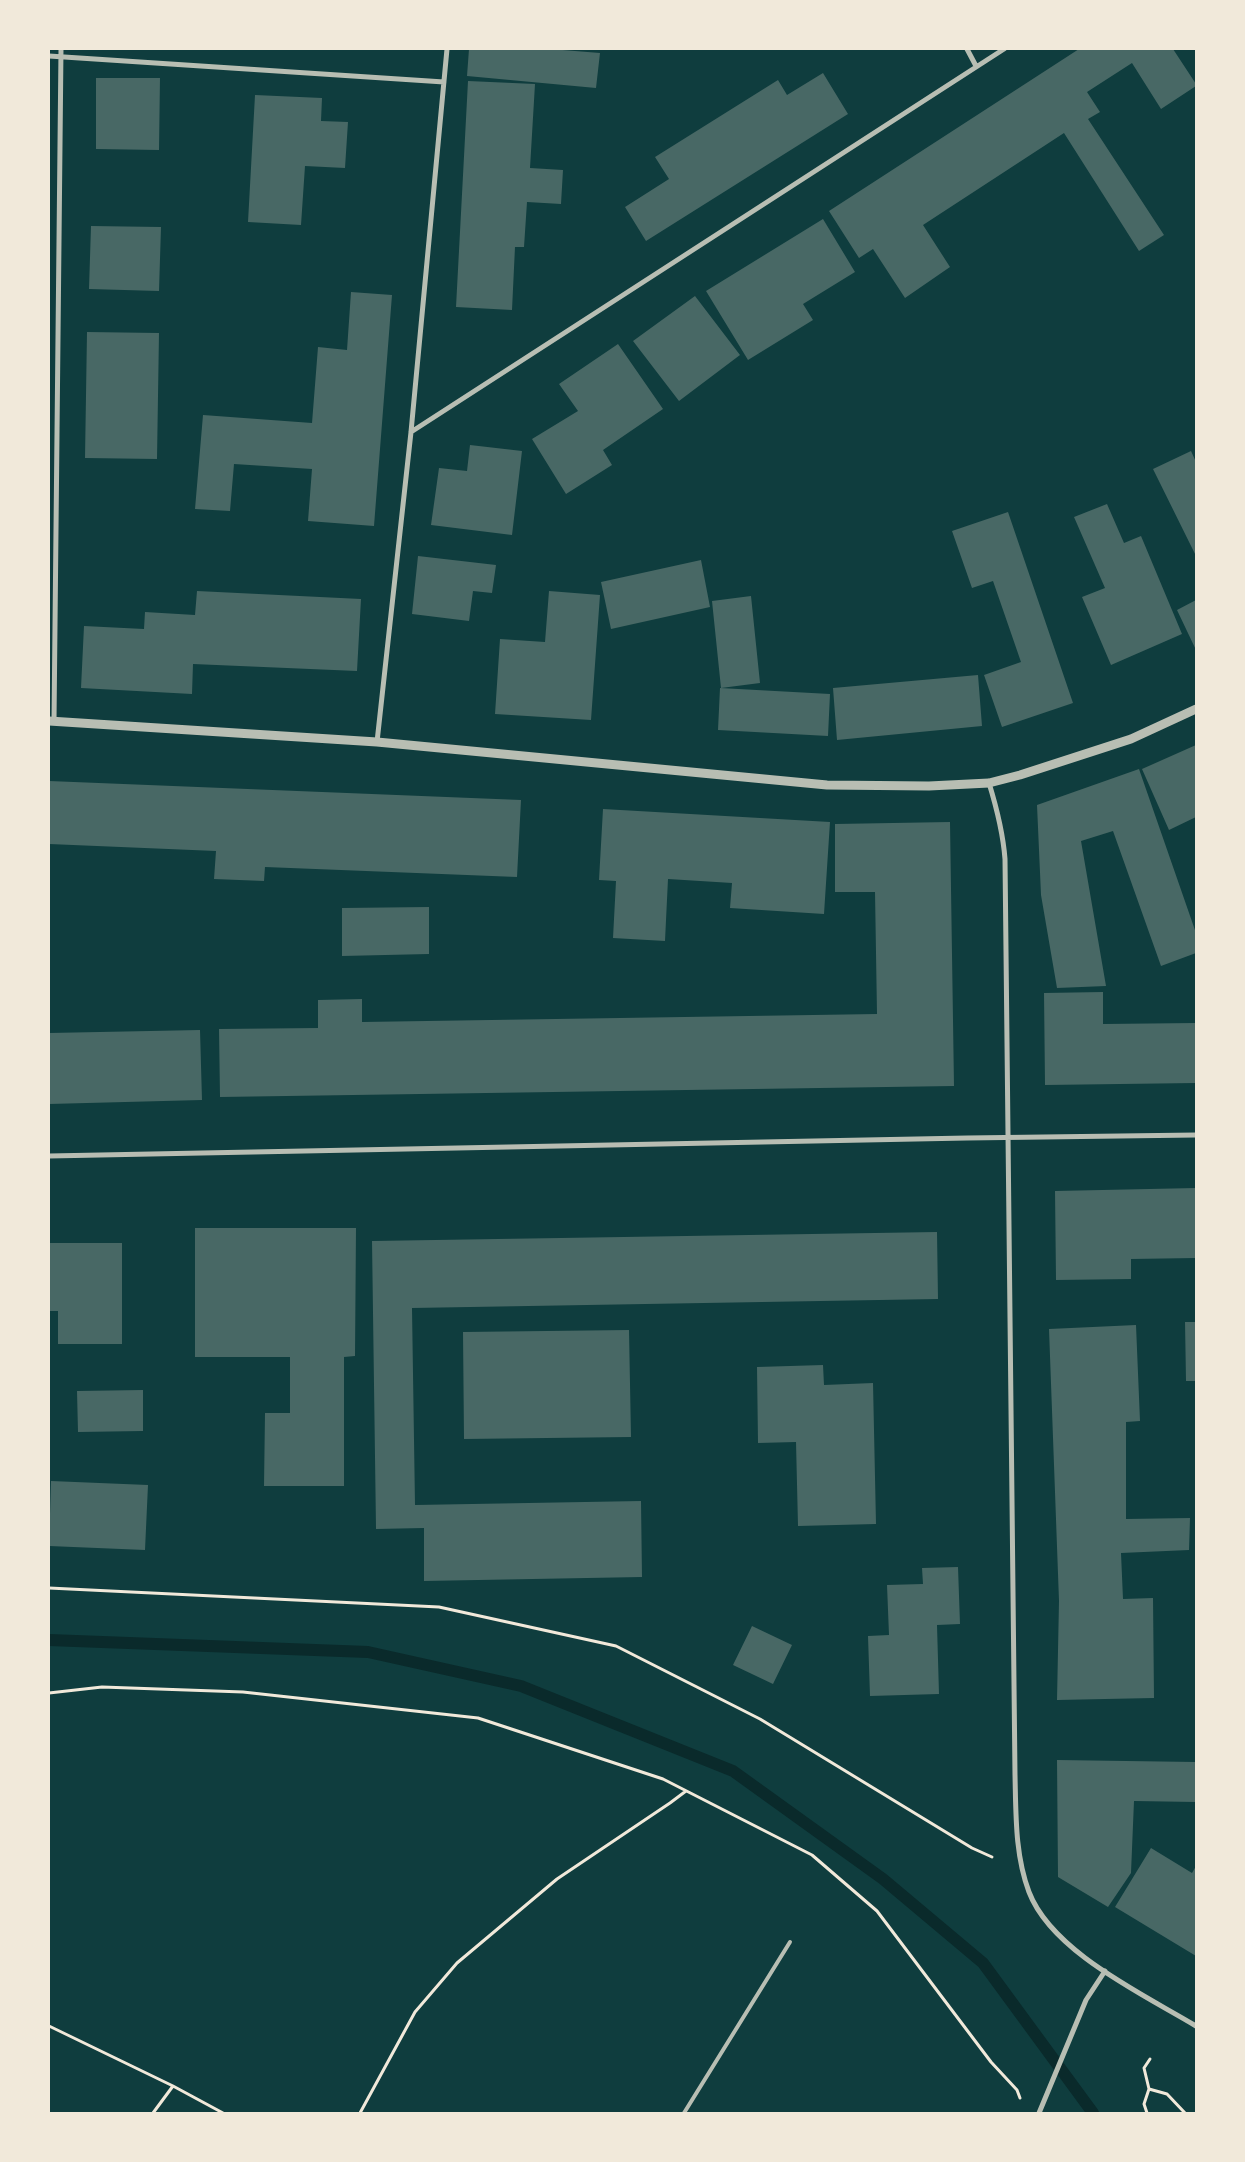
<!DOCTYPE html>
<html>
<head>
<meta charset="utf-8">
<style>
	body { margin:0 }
	#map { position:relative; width:1245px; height:2162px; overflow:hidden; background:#0f3d3e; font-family:"Roboto Serif",serif }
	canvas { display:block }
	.frame { position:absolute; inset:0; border:50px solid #f1e9da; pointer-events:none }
</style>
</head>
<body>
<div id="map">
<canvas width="1245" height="2162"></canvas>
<div class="frame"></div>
</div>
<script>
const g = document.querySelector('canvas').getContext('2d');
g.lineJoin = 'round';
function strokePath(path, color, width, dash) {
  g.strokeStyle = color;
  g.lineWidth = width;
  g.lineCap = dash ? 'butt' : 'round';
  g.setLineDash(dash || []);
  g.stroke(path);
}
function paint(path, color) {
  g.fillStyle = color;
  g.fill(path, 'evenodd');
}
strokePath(new Path2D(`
	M 49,1640 L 368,1652 L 521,1686 L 733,1771 L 883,1879 L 983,1963 L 1093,2113`), '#0a2a2b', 12);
paint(new Path2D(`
	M 469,49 L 550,49 L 600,53 L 596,88 L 467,76 Z
	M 1079,49 L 1173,49 L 1196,84 L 1196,86 L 1161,109 L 1132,63 L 1087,92 L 1100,112 L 1088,119 L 1164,235 L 1139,251 L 1064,133 L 923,225 L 950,267 L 905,298 L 873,249 L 859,258 L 829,211 Z
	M 823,73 L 848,114 L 646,241 L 625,207 L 669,179 L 655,157 L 778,80 L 787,95 Z
	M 96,78 L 160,78 L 159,150 L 96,149 Z
	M 468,81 L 535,84 L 530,168 L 563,170 L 561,204 L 527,202 L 524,247 L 515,247 L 512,310 L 456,307 Z
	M 255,95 L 322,98 L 321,121 L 348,122 L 345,168 L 305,166 L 301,225 L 248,222 Z
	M 823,219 L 855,272 L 803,304 L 813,320 L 748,360 L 706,291 Z
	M 91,226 L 161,227 L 159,291 L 89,289 Z
	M 351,292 L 392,295 L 374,526 L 308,521 L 312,469 L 234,464 L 230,511 L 195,509 L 203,415 L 312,423 L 318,347 L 347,350 Z
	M 695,296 L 740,355 L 679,401 L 633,341 Z
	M 87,332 L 159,333 L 157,459 L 85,458 Z
	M 618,344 L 663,409 L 603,450 L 612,465 L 566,494 L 532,439 L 578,411 L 559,384 Z
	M 470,445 L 522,451 L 512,535 L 431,525 L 439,468 L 467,471 Z
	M 1191,451 L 1196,462 L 1196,556 L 1153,469 Z
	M 1107,504 L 1124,543 L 1141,536 L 1182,634 L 1111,665 L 1082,597 L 1105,588 L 1074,517 Z
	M 1008,512 L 1073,703 L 1002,727 L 984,675 L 1021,662 L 993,581 L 972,588 L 952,531 Z
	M 418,556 L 496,565 L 492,593 L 473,591 L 469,621 L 412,614 Z
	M 701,560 L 710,607 L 611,629 L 601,582 Z
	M 197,591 L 361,599 L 357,671 L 193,664 L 192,694 L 81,688 L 84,626 L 144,629 L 145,612 L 195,615 Z
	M 549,591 L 600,595 L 591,720 L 495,714 L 500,639 L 545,642 Z
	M 751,596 L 760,683 L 721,688 L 712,601 Z
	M 1196,600 L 1196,650 L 1177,610 Z
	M 978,675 L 982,726 L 837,740 L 833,688 Z
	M 720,688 L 830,694 L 828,736 L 718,730 Z
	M 1196,745 L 1196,817 L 1169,830 L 1142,769 Z
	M 1139,769 L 1196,933 L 1196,953 L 1161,966 L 1113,831 L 1081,841 L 1106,986 L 1057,988 L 1041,895 L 1037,805 Z
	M 49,781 L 521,800 L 517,877 L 265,867 L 264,881 L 214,879 L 216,851 L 49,844 Z
	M 603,809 L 830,822 L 824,914 L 730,908 L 732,883 L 668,879 L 665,941 L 613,938 L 616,881 L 599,880 Z
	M 950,822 L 954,1086 L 220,1097 L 219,1029 L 318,1028 L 318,1000 L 362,999 L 362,1022 L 877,1014 L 875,892 L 835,892 L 835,824 Z
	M 429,907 L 429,954 L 342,956 L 342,908 Z
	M 1103,992 L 1103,1024 L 1196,1023 L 1196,1083 L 1045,1085 L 1044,993 Z
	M 200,1030 L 202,1100 L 49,1104 L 49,1033 Z
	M 1196,1188 L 1196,1258 L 1131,1259 L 1131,1279 L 1056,1280 L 1055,1191 Z
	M 195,1228 L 356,1228 L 355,1356 L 344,1357 L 344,1486 L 264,1486 L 265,1413 L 290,1413 L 290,1357 L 195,1357 Z
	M 937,1232 L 938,1299 L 412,1308 L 415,1505 L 641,1501 L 642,1577 L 424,1581 L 424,1528 L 376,1529 L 372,1241 Z
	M 49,1243 L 122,1243 L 122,1344 L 58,1344 L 58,1311 L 49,1311 Z
	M 1185,1322 L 1196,1322 L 1196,1381 L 1186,1381 Z
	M 1136,1325 L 1140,1421 L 1126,1422 L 1126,1519 L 1190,1518 L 1189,1550 L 1121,1553 L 1123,1599 L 1153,1598 L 1154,1698 L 1057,1700 L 1059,1601 L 1049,1329 Z
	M 629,1330 L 631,1437 L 464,1439 L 463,1332 Z
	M 823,1365 L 824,1385 L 873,1383 L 876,1524 L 798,1526 L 796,1442 L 758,1443 L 757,1367 Z
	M 143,1390 L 143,1431 L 78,1432 L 77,1391 Z
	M 51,1481 L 148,1485 L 145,1550 L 49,1546 Z
	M 958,1567 L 960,1624 L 937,1625 L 939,1694 L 870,1696 L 868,1636 L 889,1635 L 887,1585 L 923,1584 L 922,1568 Z
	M 752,1626 L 792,1645 L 773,1684 L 733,1665 Z
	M 1057,1760 L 1196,1762 L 1196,1802 L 1134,1801 L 1131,1873 L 1108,1907 L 1058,1877 Z
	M 1151,1848 L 1192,1873 L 1196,1866 L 1196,1956 L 1115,1907 Z`), '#486865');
strokePath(new Path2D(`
	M 49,1588 L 439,1607 L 616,1646 L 760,1719 L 972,1848 L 992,1857
	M 49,1693 L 102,1687 L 243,1692 L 478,1718 L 663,1779 L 812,1855 L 877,1911 L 991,2062 L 1017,2090 L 1020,2098
	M 49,2026 L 173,2086 L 223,2113
	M 1149,2089 L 1167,2094 L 1185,2113
	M 153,2113 L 173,2086
	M 360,2113 L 415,2012 L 457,1963 L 557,1879 L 670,1803 L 686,1791
	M 1147,2113 L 1144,2104 L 1149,2089 L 1144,2068 L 1150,2059`), '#f1e9da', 3);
strokePath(new Path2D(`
	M 684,2113 L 790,1942`), '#b8beb3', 4);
strokePath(new Path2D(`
	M 967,49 L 976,66
	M 49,56 L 444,82
	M 411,432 L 1004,49
	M 54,721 L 61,49
	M 377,742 L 411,432 L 447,49
	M 989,783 C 997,809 1003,833 1005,859 L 1015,1775 C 1016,1815 1015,1855 1029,1892 C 1052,1952 1143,1994 1196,2026
	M 49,1156 L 967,1138 L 1196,1135
	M 1039,2113 L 1086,2000 L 1105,1971`), '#b8beb3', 5);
strokePath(new Path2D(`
	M 49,721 L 377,742 L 827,785 L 929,786 L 989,783 L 1020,775 L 1131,739 L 1196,709`), '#b8beb3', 9);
</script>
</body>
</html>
